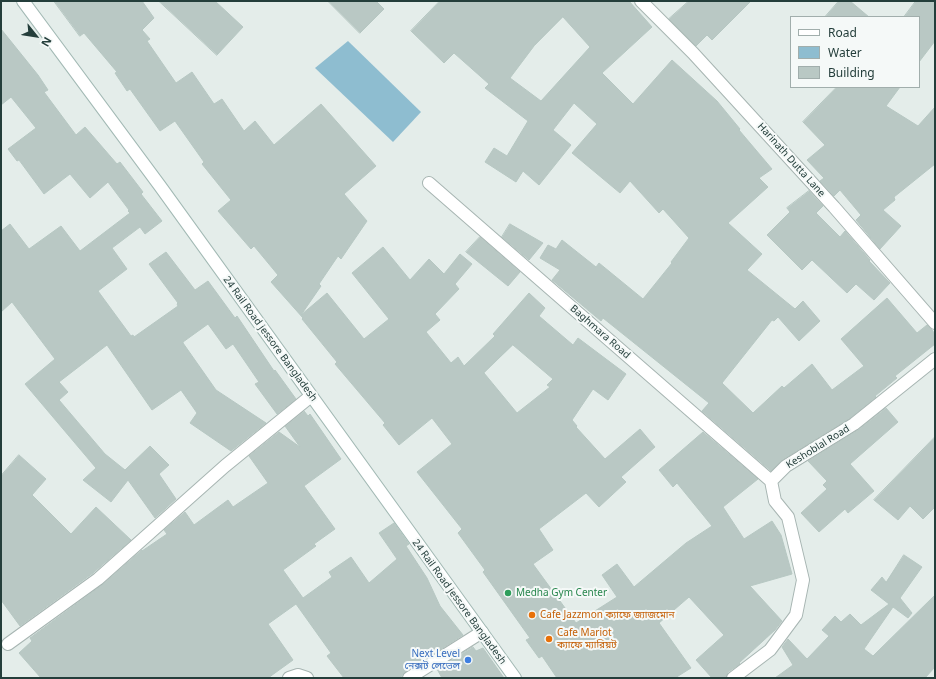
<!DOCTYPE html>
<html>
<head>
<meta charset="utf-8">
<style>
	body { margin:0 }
	#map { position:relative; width:936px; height:679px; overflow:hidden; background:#e4edea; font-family:"Noto Sans",sans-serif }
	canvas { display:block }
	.frame { position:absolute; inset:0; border:2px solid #243e3b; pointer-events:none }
	.legend { position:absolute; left:790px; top:16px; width:130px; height:72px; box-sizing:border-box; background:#f5f9f8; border:1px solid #a1aeac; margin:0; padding:5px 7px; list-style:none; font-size:12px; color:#243e3b }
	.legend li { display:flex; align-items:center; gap:8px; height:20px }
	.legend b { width:20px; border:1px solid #a1aeac }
	.north { position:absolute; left:16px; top:16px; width:40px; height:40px; -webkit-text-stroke:3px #f5f9f8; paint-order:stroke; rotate:120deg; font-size:11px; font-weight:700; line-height:16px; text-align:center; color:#243e3b }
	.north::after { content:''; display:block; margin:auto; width:14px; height:18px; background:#243e3b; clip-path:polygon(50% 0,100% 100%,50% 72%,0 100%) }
</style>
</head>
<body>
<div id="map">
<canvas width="936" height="679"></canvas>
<div class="frame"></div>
<ul class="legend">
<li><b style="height:5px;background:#fff"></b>Road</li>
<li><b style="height:11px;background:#8ebdd0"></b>Water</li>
<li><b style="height:11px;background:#b9c8c4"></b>Building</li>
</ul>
<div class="north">N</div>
</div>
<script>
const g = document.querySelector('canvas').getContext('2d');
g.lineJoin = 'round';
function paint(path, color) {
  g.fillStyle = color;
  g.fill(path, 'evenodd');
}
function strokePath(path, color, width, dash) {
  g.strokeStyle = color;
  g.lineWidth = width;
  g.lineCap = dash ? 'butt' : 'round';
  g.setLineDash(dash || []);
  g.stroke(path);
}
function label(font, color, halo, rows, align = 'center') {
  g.font = font + ' "Noto Sans","Noto Sans Bengali",sans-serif';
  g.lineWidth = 4;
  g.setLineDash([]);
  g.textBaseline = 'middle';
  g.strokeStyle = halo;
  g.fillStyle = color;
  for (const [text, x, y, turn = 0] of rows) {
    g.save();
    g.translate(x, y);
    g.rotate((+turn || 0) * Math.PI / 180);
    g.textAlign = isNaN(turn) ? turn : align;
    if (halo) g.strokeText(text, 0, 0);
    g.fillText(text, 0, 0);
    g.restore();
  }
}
paint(new Path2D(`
	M 348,41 L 421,112 L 393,142 L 315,68 Z`), '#8ebdd0');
const building = new Path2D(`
	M 54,1 L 142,1 L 154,18 L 142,30 L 150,39 L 147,41 L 176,83 L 192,72 L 214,104 L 222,99 L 244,131 L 255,121 L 274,145 L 321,104 L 376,166 L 344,194 L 367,221 L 341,259 L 338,256 L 319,284 L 321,286 L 301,315 L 327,293 L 364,339 L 389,319 L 352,273 L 383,247 L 410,280 L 429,259 L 444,274 L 460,254 L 472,264 L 455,284 L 459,289 L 435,314 L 440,320 L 426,332 L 451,363 L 458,357 L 464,366 L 495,336 L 493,334 L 529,293 L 545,308 L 539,316 L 573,345 L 578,338 L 626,374 L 608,400 L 593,389 L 572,420 L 577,426 L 576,427 L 605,459 L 640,429 L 655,447 L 621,477 L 626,482 L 599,507 L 586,493 L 539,529 L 553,550 L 533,564 L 576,623 L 617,597 L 602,575 L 617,564 L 634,587 L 686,543 L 712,526 L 677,483 L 673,487 L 659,470 L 703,432 L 758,479 L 723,507 L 744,539 L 772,521 L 781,535 L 792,574 L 750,586 L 782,621 L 775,630 L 739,663 L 740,664 L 728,672 L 726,678 L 712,678 L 696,660 L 724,635 L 689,597 L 659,623 L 691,668 L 675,678 L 557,678 L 542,656 L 539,658 L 526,640 L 530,638 L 483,572 L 485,570 L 458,533 L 462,529 L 417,472 L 452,444 L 432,418 L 399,445 L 383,425 L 385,423 L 335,364 L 337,362 L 302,319 L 303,318 L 271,282 L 278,275 L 254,246 L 251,249 L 218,211 L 231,200 L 202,164 L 204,162 L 175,121 L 160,131 L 130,89 L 127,91 L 115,73 L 117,72 L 84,33 L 80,36 ZM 513,345 L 553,379 L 547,385 L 550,387 L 517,413 L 484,373 Z
	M 159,1 L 215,1 L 243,27 L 217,55 Z
	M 328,1 L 376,1 L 384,9 L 360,33 Z
	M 440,1 L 629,1 L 652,27 L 602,73 L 633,104 L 672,60 L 717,101 L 740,129 L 739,130 L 772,169 L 759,178 L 768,187 L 728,223 L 762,254 L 747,270 L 795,309 L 803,301 L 820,321 L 799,341 L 778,317 L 774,321 L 772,320 L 722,383 L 753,413 L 782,386 L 784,388 L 812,364 L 832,390 L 864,366 L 841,339 L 887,298 L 917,333 L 927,325 L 932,330 L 935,334 L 935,344 L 895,376 L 897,378 L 875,396 L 876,397 L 850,418 L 782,460 L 771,471 L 702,411 L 709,403 L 603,318 L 601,321 L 552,280 L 560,270 L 540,258 L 548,245 L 556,249 L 562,240 L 596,267 L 599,263 L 643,299 L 672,263 L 671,262 L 689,238 L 663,209 L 659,213 L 630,181 L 620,193 L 572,153 L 597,124 L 574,103 L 553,130 L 571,145 L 539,185 L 523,171 L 516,182 L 485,162 L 494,148 L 507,156 L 528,121 L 485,88 L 489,84 L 454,53 L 444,63 L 411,31 ZM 563,17 L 590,47 L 541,101 L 510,78 L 534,46 Z
	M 689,1 L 751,1 L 712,40 L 707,35 L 696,46 L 669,19 Z
	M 839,1 L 850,1 L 869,17 L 825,17 Z
	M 916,1 L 935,1 L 935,41 L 919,62 L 919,17 L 904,17 Z
	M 1,29 L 38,75 L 48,90 L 44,92 L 76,135 L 85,127 L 117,164 L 120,162 L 143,192 L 141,194 L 162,221 L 145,234 L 140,227 L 112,248 L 127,269 L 98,291 L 131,336 L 133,335 L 134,337 L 178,306 L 177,304 L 178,303 L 149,264 L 166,252 L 195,290 L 208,281 L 235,318 L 237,316 L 274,371 L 275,370 L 296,399 L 277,414 L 255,384 L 259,382 L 233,344 L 226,349 L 208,324 L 183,342 L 183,343 L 216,390 L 266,423 L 231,451 L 190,423 L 197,413 L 181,390 L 152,410 L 107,345 L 59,382 L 68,392 L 59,400 L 105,454 L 125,470 L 150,446 L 169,465 L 159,474 L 176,499 L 155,518 L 128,480 L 111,502 L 83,480 L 96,468 L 25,384 L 55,359 L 12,302 L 1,312 L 1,231 L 10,224 L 29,249 L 61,226 L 80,251 L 130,213 L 128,211 L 129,210 L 108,182 L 90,198 L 70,174 L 44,194 L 19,160 L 17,161 L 8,149 L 36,128 L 11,97 L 1,105 Z
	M 837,87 L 900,87 L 886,106 L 918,126 L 935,107 L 935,164 L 894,197 L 895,200 L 883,210 L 901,226 L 880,249 L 856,220 L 861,215 L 840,190 L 834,196 L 820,181 L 824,178 L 807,160 L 825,145 L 803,122 Z
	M 809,191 L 823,206 L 816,213 L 840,237 L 845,231 L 870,260 L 869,261 L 890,283 L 874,300 L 856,284 L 847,293 L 812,260 L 802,270 L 767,235 L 790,212 L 787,208 Z
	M 510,224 L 543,243 L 529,260 L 502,237 Z
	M 480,237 L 520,272 L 508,286 L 466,252 Z
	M 886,408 L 898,422 L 850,464 L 874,491 L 848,513 L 845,509 L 819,532 L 801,513 L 827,489 L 823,485 L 827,481 L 808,461 L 858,430 Z
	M 304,411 L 308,416 L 310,414 L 341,459 L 304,486 L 335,529 L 314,544 L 316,546 L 283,570 L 303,598 L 332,577 L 329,572 L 351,557 L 369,583 L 397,559 L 379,533 L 394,523 L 409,544 L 406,546 L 427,578 L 440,606 L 463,635 L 405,672 L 400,678 L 344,678 L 327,656 L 331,653 L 296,604 L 268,624 L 293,660 L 268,678 L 41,678 L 19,653 L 32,641 L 30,638 L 102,585 L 142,550 L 142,551 L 167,534 L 164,530 L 185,512 L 194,525 L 228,500 L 233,507 L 268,483 L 249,456 L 279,432 L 300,447 L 285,426 Z
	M 935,437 L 935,507 L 923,519 L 910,506 L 898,520 L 874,500 Z
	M 19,455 L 46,479 L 32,495 L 71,534 L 96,507 L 131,540 L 93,573 L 20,626 L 1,600 L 1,476 Z
	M 904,555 L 922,567 L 900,598 L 912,613 L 908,618 L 893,607 L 864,649 L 873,656 L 935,595 L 935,667 L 925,678 L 775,678 L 793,665 L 782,647 L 788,639 L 807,659 L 829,636 L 822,630 L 835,616 L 841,622 L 850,614 L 861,625 L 889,604 L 871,590 L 882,577 L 886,582 Z
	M 473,647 L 476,651 L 483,648 L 504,678 L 442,678 L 437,669 Z`);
paint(building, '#b9c8c4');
strokePath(building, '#b6c7c2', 1);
const street = new Path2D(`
	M 641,1 L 693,53 L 834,207 L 935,323
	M 429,183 L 771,481
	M 8,644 L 98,579 L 225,466 L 311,396
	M 289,678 L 298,675 L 307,678
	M 409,678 L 482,632
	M 733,678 L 770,650 L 796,615 L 803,580 L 788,517 L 775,501 L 771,481 L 786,466 L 854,424 L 935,359`);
const secondary = new Path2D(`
	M 23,1 L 160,186 L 515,678`);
strokePath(street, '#a7b5b2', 14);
strokePath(secondary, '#a2b9b4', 14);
strokePath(street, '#fff', 12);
strokePath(secondary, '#fff', 12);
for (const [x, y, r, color] of [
	[508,593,4,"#2e9e5b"],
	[532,615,4,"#e8710a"],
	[549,639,4,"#e8710a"],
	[468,660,4,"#3f7fe0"]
]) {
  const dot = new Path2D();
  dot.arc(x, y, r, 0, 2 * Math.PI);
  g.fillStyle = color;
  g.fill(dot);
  strokePath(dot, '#f5f9f8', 1.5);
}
label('10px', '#243e3b', '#f5f9f8', [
	["Harinath Dutta Lane",791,160,48],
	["Baghmara Road",600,332,41],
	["24 Rail Road jessore Bangladesh",270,339,54],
	["Keshoblal Road",818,447,-32],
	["24 Rail Road jessore Bangladesh",459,602,54]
]);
label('10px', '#27864d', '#f5f9f8', [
	["Medha Gym Center",516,593]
], 'left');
label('10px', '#c56008', '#f5f9f8', [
	["Cafe Jazzmon ক্যাফে জ্যাজমোন",540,615],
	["Cafe Mariot",557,633],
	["ক্যাফে ম্যারিয়ট",557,645]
], 'left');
label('10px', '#366cbe', '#f5f9f8', [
	["Next Level",460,654],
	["নেক্সট লেভেল",460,666]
], 'right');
</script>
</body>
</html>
